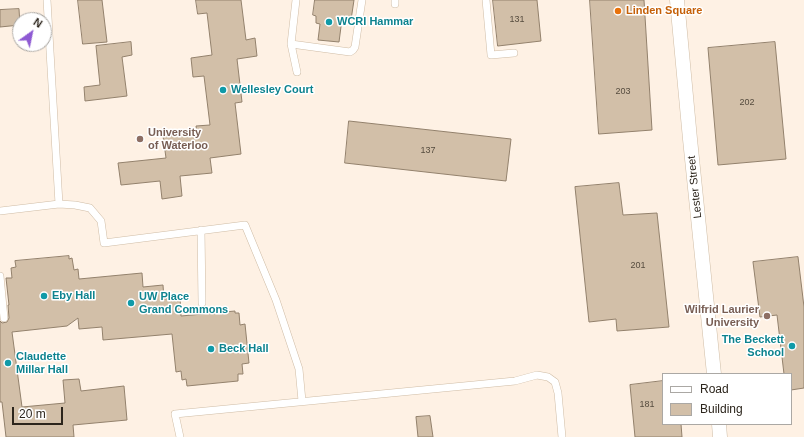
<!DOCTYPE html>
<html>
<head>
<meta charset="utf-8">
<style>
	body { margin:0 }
	#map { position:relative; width:804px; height:437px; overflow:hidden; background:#fef1e4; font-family:Helvetica,sans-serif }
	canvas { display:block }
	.legend { position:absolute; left:662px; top:373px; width:130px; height:52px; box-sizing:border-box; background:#fff; border:1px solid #aba8a4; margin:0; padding:5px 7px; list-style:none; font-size:12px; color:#2c251c }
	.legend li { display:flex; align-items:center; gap:8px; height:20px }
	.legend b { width:20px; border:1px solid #aba8a4 }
	.north { position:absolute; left:12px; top:12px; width:40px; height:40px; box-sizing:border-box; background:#fff; border:1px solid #aba8a4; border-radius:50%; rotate:33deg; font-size:11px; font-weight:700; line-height:16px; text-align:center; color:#2c251c }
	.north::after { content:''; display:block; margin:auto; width:14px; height:18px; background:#8e5ad3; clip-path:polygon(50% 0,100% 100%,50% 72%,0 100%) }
	.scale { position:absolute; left:12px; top:407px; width:51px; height:18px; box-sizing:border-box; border:2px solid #2c251c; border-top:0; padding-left:5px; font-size:12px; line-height:14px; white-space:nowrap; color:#2c251c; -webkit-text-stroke:3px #fff; paint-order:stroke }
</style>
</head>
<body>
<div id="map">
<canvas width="804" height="437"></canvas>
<ul class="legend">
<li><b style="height:5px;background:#fff"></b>Road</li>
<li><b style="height:11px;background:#d2bfa8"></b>Building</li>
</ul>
<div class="north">N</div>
<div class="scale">20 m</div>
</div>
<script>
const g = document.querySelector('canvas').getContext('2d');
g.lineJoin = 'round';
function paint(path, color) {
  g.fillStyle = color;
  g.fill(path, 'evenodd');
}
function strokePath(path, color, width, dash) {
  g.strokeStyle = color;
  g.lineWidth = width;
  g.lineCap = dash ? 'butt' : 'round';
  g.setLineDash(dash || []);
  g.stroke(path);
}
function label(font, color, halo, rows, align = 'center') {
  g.font = font + ' Helvetica,sans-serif';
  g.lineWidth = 3;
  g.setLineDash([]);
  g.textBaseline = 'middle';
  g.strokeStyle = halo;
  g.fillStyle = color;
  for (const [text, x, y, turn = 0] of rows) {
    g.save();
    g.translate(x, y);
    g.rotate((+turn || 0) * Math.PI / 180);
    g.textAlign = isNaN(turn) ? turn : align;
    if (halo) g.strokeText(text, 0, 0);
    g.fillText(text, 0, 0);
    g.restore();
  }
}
const building = new Path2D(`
	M 78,0 L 102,0 L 107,42 L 83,44 Z
	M 196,0 L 241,0 L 246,40 L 255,38 L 257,56 L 237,59 L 242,102 L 235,103 L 241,154 L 210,158 L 212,173 L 180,176 L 182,196 L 162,199 L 160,181 L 121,185 L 118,163 L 166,158 L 163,136 L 197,132 L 196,126 L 210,125 L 204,76 L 193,77 L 191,58 L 212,55 L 207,13 L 198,14 Z
	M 315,0 L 354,0 L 351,20 L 342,19 L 339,42 L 318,40 L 320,24 L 316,23 L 316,16 L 313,15 Z
	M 493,0 L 537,0 L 541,41 L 498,46 Z
	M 590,0 L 644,0 L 652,130 L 599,134 Z
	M 19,9 L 20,25 L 0,27 L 0,10 Z
	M 131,42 L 132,55 L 122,57 L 127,96 L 85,101 L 84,87 L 100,85 L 96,46 Z
	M 775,42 L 786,159 L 718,165 L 708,48 Z
	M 349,121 L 511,139 L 506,181 L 345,163 Z
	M 619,183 L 623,215 L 657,213 L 669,327 L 617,331 L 616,319 L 589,322 L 575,187 Z
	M 69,256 L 69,259 L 72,258 L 74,270 L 78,269 L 79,279 L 142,273 L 143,287 L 163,285 L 164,299 L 180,297 L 181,316 L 235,311 L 235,313 L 239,313 L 240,325 L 245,324 L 249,363 L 242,364 L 243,374 L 238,374 L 238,381 L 187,386 L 186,379 L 182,380 L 181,371 L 176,372 L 172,334 L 103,340 L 102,327 L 79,329 L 78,318 L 67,326 L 12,332 L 22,407 L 65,403 L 63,380 L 79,379 L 81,391 L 124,386 L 127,420 L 73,425 L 74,437 L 6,437 L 2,402 L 0,402 L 0,321 L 2,323 L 7,322 L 9,318 L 8,305 L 9,305 L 6,278 L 12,278 L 11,268 L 16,267 L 15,261 Z
	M 798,257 L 804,307 L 804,388 L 791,390 L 791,374 L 784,374 L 777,315 L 760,317 L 753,262 Z
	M 663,381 L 663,424 L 681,424 L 682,437 L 635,437 L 630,385 Z
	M 430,416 L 433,437 L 418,437 L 416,417 Z`);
paint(building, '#d2bfa8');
strokePath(building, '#93816c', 1);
const lane = new Path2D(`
	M 296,0 L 291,44 L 297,72
	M 486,0 L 491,55 L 514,53
	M 395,4 L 395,0
	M 291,44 L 350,52 L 353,50 L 355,47 L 362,0
	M 59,204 L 75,205 L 90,208 L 101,221 L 104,243 L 245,225 L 276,300 L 299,369 L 302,401
	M 0,211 L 59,204 L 47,0
	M 201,230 L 202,303
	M 0,276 L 4,318
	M 180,437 L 175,414 L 515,381 L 537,375 L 548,377 L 555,382 L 558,393 L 562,437`);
const street = new Path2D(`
	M 677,0 L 690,139 L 714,374
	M 719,424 L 720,437`);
strokePath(lane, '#cfbca5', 8);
strokePath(street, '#cfbca5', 15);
strokePath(lane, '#fff', 7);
strokePath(street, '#fff', 14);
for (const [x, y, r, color] of [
	[618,11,4,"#e8710a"],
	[329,22,4,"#0f9aa8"],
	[223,90,4,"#0f9aa8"],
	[140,139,4,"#8d6e63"],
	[44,296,4,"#0f9aa8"],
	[131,303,4,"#0f9aa8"],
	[767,316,4,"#8d6e63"],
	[792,346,4,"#0f9aa8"],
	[211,349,4,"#0f9aa8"],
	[8,363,4,"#0f9aa8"]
]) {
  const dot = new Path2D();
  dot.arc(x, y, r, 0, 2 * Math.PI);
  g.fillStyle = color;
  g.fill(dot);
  strokePath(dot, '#fff', 1.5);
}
label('9px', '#564c3f', null, [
	["131",517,20],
	["203",623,92],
	["202",747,103],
	["137",428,151],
	["201",638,266],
	["181",647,405]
]);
label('bold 11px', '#c56008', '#fff', [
	["Linden Square",626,11]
], 'left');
label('bold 11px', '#0d838f', '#fff', [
	["WCRI Hammar",337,22],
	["Wellesley Court",231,90],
	["Eby Hall",52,296],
	["UW Place",139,297],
	["Grand Commons",139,310],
	["The Beckett",784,340,"right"],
	["School",784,353,"right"],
	["Beck Hall",219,349],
	["Claudette",16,357],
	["Millar Hall",16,370]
], 'left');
label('bold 11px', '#785e54', '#fff', [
	["University",148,133],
	["of Waterloo",148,146],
	["Wilfrid Laurier",759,310,"right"],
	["University",759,323,"right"]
], 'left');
label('11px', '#2c251c', '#fff', [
	["Lester Street",695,187,-96]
]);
</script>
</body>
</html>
